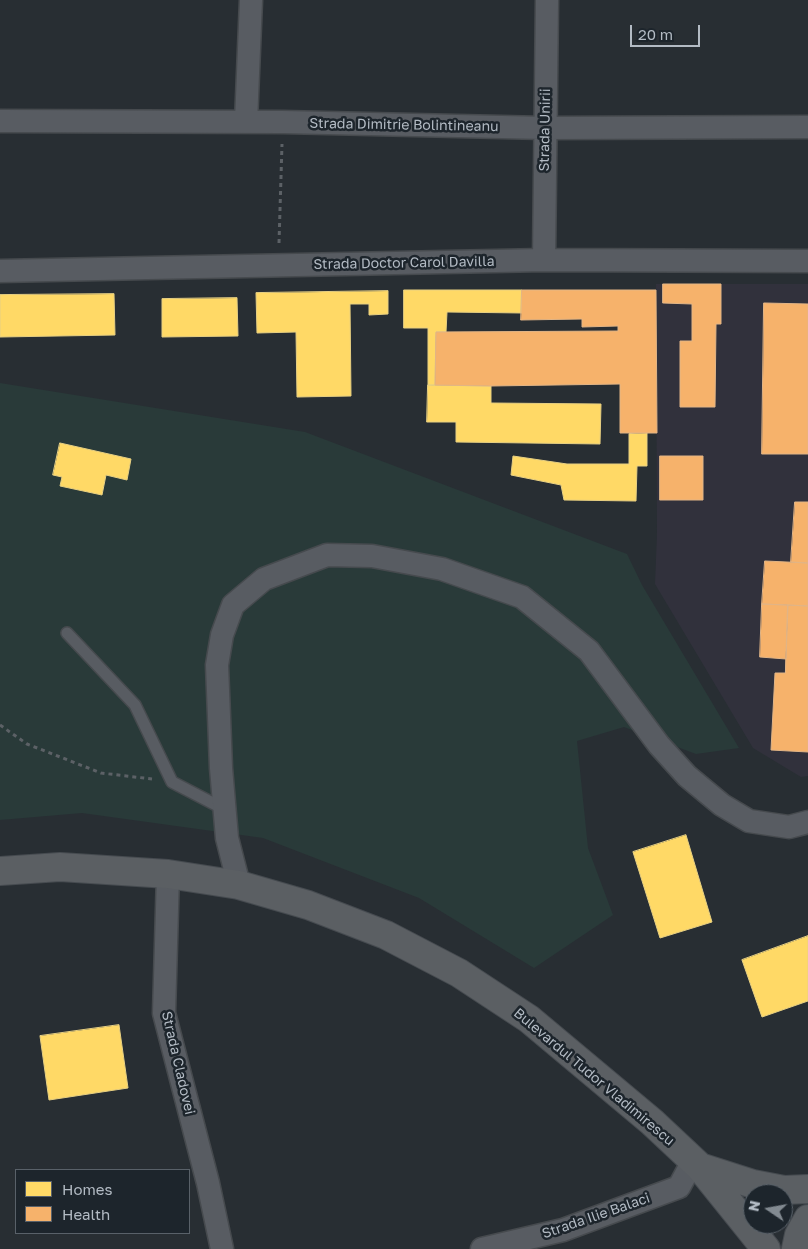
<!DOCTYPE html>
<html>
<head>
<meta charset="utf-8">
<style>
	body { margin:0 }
	#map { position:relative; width:808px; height:1249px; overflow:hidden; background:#282e33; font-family:"Golos Text",sans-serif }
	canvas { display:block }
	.legend { position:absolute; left:15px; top:1169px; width:175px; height:65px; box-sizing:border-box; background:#1d252c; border:1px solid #596169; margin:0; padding:6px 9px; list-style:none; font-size:15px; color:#b3bbc4 }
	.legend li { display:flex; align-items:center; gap:10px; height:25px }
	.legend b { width:25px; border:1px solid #596169 }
	.north { position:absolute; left:743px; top:1184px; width:50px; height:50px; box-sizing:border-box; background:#1d252c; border:1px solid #596169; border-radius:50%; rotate:282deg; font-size:14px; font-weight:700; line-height:20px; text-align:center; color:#b3bbc4 }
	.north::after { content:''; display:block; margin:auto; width:18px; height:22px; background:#828a91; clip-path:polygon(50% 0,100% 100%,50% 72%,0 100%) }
	.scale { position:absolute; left:630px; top:25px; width:70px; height:22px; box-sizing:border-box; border:2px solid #b3bbc4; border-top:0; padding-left:6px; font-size:15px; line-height:18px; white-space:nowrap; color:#b3bbc4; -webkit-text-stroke:4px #1d252c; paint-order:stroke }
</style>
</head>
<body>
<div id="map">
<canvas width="808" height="1249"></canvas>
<ul class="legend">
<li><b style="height:14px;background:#ffd966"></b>Homes</li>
<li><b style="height:14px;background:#f6b26b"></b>Health</li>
</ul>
<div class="north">N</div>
<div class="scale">20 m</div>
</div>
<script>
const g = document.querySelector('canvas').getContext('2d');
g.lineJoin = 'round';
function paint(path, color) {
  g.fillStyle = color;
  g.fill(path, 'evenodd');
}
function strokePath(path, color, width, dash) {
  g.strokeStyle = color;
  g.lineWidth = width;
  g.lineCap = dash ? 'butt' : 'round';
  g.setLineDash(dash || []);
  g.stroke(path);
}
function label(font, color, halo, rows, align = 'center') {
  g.font = font + ' "Golos Text",sans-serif';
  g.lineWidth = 5;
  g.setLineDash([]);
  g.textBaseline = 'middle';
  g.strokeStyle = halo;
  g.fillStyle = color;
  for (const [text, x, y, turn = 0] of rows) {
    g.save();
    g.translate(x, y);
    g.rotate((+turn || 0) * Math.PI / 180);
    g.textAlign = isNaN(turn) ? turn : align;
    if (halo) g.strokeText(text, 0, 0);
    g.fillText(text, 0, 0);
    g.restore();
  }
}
paint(new Path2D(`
	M 656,284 L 808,284 L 808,776 L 801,777 L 753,748 L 655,584 L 657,534 Z`), '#31313c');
paint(new Path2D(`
	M 0,383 L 305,432 L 627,554 L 642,585 L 739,748 L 696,754 L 624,727 L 577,741 L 588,848 L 613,915 L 534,968 L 419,898 L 263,838 L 82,813 L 0,820 Z`), '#293a39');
const homes = new Path2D(`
	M 404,290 L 522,290 L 522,313 L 447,312 L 446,332 L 436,332 L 435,385 L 428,385 L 428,328 L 404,328 Z
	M 388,291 L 388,314 L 369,315 L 369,304 L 350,304 L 351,396 L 297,397 L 296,332 L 257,333 L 256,293 Z
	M 114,294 L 115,335 L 0,337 L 0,295 Z
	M 237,298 L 238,336 L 162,337 L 162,299 Z
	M 428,385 L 491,386 L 491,403 L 601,404 L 600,444 L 456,442 L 456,422 L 427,422 Z
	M 647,433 L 647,466 L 637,466 L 636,501 L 564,500 L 561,485 L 511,475 L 513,456 L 567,464 L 629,464 L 629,434 Z
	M 60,443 L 131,459 L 127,480 L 106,475 L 102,495 L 60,486 L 62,477 L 53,475 Z
	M 686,835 L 712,922 L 660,938 L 633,852 Z
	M 808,936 L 808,1001 L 762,1017 L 742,960 Z
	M 119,1025 L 128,1088 L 49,1100 L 40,1036 Z`);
paint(homes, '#ffd966');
strokePath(homes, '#e8d082', 1);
const health = new Path2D(`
	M 663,284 L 721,284 L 721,324 L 716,324 L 715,407 L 680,407 L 680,341 L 692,341 L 692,304 L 663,303 Z
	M 522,290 L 656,290 L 657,433 L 620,433 L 620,384 L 491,386 L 435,385 L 436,332 L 618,331 L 618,326 L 582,327 L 582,319 L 521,320 Z
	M 764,303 L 808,304 L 808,454 L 762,454 Z
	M 660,456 L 703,456 L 703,500 L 660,500 Z
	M 795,502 L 808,502 L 808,563 L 791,562 Z
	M 765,561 L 808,563 L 808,606 L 762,604 Z
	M 762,604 L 788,605 L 786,659 L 760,657 Z
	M 788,605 L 808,606 L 808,752 L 771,750 L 775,673 L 785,673 Z`);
paint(health, '#f6b26b');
strokePath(health, '#e2b586', 1);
const service = new Path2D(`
	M 67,633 L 135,705 L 172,782 L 224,809`);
const minor = new Path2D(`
	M 0,121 L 283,122 L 545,128 L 808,127
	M 246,122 L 251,0
	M 544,260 L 547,0
	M 0,271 L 544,260 L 808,261
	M 168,874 L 164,1013 L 208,1183 L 222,1249
	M 239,885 L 227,838 L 221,768 L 217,665 L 222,635 L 233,605 L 264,579 L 327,555 L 372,556 L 442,569 L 522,597 L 589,651 L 659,745 L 687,776 L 722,805 L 749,821 L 789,827 L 808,822
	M 482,1249 L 563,1230 L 679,1187 L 693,1161`);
const primary = new Path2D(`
	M 0,871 L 60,867 L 168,874 L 239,885 L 308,905 L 386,935 L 459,973 L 529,1019 L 652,1122 L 700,1167 L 766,1249
	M 700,1167 L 753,1184 L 784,1190 L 808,1189
	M 796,1249 L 799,1235 L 808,1219`);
strokePath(service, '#464a4e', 14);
strokePath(minor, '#464a4e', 25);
strokePath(primary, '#464b50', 30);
strokePath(new Path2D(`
	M 279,243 L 282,144
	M 0,725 L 27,744 L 101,773 L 152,779`), '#5c6166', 3, [4, 4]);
strokePath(service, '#585c62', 11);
strokePath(minor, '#585c62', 22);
strokePath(primary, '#5b5f63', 28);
label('14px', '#b3bbc4', '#1d252c', [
	["Strada Dimitrie Bolintineanu",404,125,1],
	["Strada Unirii",545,130,-89],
	["Strada Doctor Carol Davilla",404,263,-1],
	["Strada Cladovei",178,1063,77],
	["Bulevardul Tudor Vladimirescu",594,1077,40],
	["Strada Ilie Balaci",596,1216,-19]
]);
</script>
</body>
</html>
